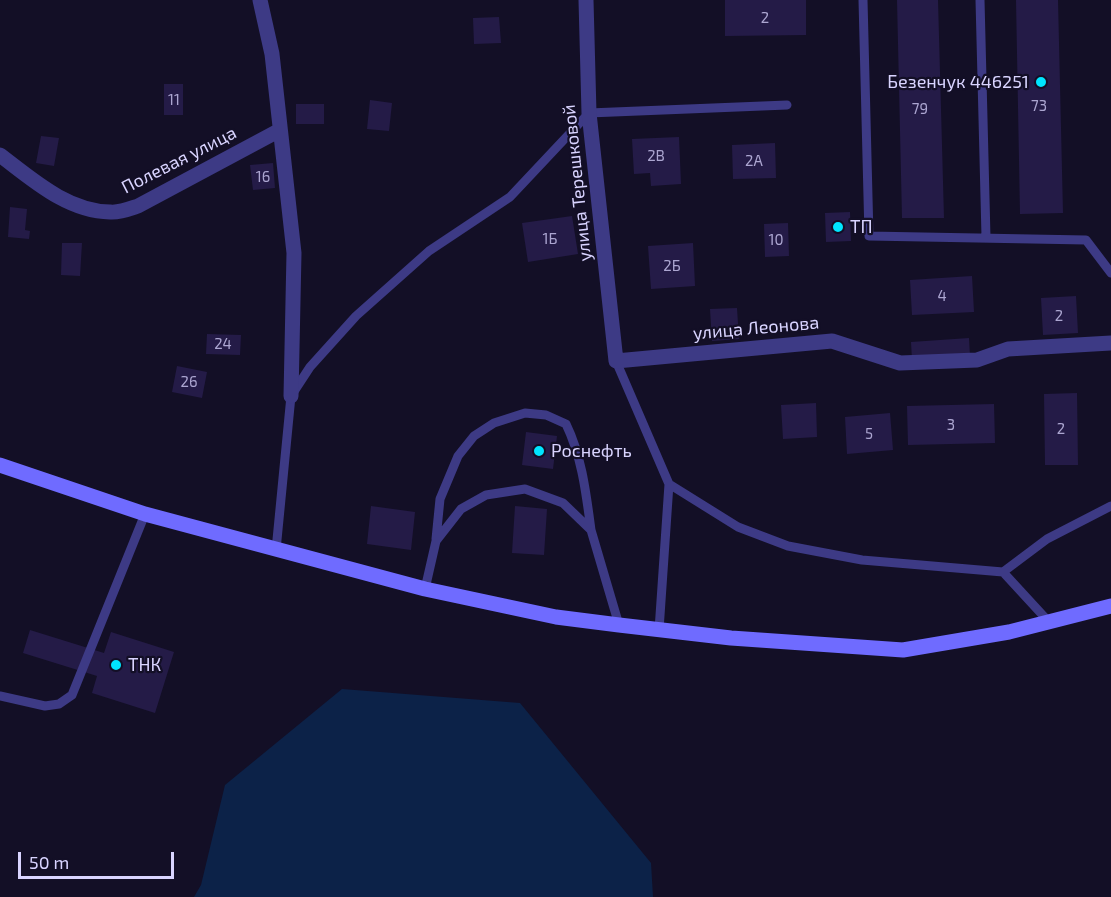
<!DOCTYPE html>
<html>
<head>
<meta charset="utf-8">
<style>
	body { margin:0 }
	#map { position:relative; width:1111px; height:897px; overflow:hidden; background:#130f26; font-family:"Exo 2",sans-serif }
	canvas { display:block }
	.scale { position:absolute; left:18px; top:852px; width:156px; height:27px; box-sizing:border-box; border:3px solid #d9d4ff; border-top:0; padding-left:8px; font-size:18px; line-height:21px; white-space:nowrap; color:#d9d4ff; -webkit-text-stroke:4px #130f26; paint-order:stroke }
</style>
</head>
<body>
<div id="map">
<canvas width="1111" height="897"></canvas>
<div class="scale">50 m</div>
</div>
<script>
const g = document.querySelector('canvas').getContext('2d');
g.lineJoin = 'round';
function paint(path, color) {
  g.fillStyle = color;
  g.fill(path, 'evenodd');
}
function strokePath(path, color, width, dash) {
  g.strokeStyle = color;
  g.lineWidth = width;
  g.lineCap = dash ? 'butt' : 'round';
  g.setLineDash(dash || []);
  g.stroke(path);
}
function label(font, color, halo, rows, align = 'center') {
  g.font = font + ' "Exo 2",sans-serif';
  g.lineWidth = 4.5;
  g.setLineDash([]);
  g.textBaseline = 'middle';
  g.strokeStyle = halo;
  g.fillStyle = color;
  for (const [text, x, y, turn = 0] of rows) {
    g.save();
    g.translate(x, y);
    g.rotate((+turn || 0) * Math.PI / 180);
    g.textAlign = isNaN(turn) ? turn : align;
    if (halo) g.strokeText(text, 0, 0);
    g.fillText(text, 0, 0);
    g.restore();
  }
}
paint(new Path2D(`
	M 342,689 L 520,703 L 651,863 L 653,897 L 194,897 L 201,885 L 225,785 Z`), '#0c2248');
paint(new Path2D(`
	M 725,0 L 806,0 L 806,35 L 725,36 Z
	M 897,0 L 938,0 L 944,218 L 902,218 Z
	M 1016,0 L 1058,0 L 1063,213 L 1020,214 Z
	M 499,17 L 501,43 L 474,44 L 473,18 Z
	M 164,84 L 183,84 L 183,115 L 164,115 Z
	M 370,100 L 392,103 L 389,131 L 367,129 Z
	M 296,104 L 324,104 L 324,124 L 296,124 Z
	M 41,136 L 59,138 L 54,166 L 36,163 Z
	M 679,137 L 681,184 L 651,186 L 650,173 L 634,174 L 632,139 Z
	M 775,143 L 776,178 L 733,179 L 732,145 Z
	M 273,163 L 275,188 L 253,190 L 250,165 Z
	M 10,207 L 27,209 L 25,230 L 30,231 L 29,239 L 8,237 Z
	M 850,212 L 851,241 L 826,242 L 825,213 Z
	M 572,216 L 578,254 L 528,262 L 522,223 Z
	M 788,223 L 789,256 L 765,257 L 764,224 Z
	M 62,243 L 82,243 L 80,276 L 61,275 Z
	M 693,243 L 695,286 L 651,289 L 648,246 Z
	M 972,276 L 974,312 L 912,315 L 910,280 Z
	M 1076,296 L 1078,333 L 1043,335 L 1041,298 Z
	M 737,308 L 739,339 L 712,341 L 710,309 Z
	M 207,334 L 241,335 L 240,355 L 206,354 Z
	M 969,338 L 970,356 L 912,360 L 911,342 Z
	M 177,366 L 207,372 L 202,398 L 172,392 Z
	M 1077,393 L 1078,465 L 1045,465 L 1044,394 Z
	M 816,403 L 817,437 L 783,439 L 781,405 Z
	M 994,404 L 995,443 L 908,445 L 907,406 Z
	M 890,413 L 893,450 L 847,454 L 845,417 Z
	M 526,432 L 557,436 L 553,469 L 522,465 Z
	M 371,506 L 415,512 L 411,550 L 367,544 Z
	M 515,506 L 547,509 L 544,555 L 512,553 Z
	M 30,630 L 104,653 L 111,632 L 174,652 L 155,713 L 92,693 L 97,676 L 23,653 Z`), '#241b47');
strokePath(new Path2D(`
	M 863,0 L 869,236 L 1086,240 L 1111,273
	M 980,0 L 986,237
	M 616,361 L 669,484 L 738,527 L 788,546 L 862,560 L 1003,572 L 1047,539 L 1111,506
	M 436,539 L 440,499 L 458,456 L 474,436 L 494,423 L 525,413 L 546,415 L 566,424 C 582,457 586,493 591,530
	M 276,550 L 291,396 L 310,367 L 356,316 L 429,251 L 510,197 L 589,113 L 787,105
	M 1003,572 L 1049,622
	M 425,589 L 436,541 L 461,509 L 486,495 L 525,489 L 563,503 L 591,530 L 619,625
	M 659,630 L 669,484
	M 0,696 L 45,706 L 59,704 L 72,695 L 145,514`), '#3d3a85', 9);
strokePath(new Path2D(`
	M 260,0 L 272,54 L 294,253 L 291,396
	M 586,0 L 589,113 L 616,361 L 832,341 L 900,363 L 977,360 L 1008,349 L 1111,343
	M 0,155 C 33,180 67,211 110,212 C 119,213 129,209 138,206 L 280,130`), '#3d3a85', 15);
strokePath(new Path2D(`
	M 0,465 L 145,514 L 425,589 L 556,617 L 619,625 L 731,638 L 903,650 L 1009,632 L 1111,606`), '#6f6bff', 15);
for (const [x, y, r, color] of [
	[1041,82,6,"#00e5ff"],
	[838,227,6,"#00e5ff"],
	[539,451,6,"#00e5ff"],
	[116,665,6,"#00e5ff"]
]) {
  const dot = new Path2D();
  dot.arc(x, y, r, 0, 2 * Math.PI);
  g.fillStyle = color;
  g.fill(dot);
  strokePath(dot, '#130f26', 2);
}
label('15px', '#aca6d1', null, [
	["2",765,18],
	["11",174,100],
	["73",1039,106],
	["79",920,109],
	["2В",656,156],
	["2А",754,161],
	["16",263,177],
	["1Б",550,239],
	["10",776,240],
	["2Б",672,266],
	["4",942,296],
	["2",1059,316],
	["24",223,344],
	["26",189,382],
	["3",951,425],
	["2",1061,429],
	["5",869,434]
]);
label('18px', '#d9d4ff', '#130f26', [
	["Безенчук 446251",1029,82,"right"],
	["ТП",850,227],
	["Роснефть",551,451],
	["ТНК",128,665]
], 'left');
label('18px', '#d9d4ff', '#130f26', [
	["Полевая улица",179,160,-27],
	["улица Терешковой",577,183,-96],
	["улица Леонова",756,328,-5]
]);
</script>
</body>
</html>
